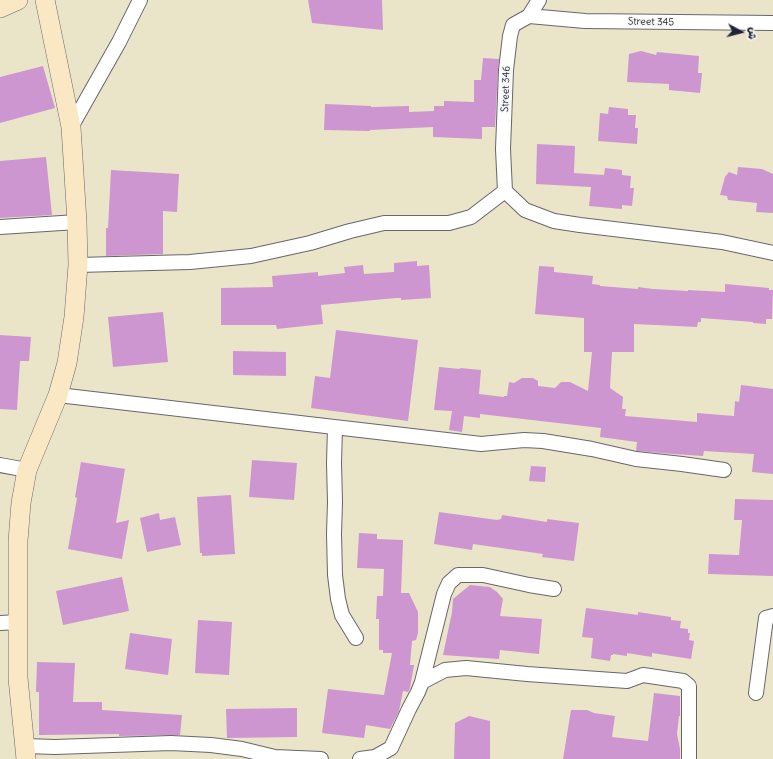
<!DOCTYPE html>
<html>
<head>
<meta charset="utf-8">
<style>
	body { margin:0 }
	#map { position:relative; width:773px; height:759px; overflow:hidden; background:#eae5c8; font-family:Delius,"Playpen Sans Arabic",sans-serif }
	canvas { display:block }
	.north { position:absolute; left:721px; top:12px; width:40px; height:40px; -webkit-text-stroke:3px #f6f6f2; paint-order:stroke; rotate:97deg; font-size:11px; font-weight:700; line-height:16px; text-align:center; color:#22223b }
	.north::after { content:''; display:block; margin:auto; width:14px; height:18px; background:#22223b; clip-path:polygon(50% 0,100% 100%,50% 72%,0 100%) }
</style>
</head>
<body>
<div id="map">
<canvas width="773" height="759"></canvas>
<div class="north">ش</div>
</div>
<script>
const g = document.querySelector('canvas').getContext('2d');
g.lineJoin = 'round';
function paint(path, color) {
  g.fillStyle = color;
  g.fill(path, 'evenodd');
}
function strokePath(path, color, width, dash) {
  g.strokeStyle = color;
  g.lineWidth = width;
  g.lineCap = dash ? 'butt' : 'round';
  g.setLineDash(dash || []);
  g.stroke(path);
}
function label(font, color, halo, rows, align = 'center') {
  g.font = font + ' Delius,sans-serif';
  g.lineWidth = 3;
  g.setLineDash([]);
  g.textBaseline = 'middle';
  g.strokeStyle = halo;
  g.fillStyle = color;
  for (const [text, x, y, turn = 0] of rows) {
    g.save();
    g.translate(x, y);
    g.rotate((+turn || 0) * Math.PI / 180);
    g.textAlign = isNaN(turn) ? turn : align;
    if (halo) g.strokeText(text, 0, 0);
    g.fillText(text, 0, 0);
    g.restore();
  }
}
paint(new Path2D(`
	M 308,0 L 382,0 L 383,30 L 312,23 Z
	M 641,51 L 656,55 L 657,52 L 699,56 L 698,73 L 702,73 L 700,93 L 669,90 L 669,84 L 627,82 L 629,54 Z
	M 483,58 L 499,59 L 498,70 L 495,127 L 482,127 L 482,139 L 433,137 L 433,127 L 370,130 L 370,131 L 324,130 L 325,104 L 371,106 L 371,107 L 409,106 L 409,112 L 434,111 L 434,106 L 444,106 L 444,101 L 474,102 L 474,80 L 481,80 Z
	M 43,66 L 55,108 L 0,123 L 0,77 Z
	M 609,107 L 628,109 L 628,115 L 636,115 L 635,128 L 638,128 L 637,144 L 598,141 L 600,113 L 608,114 Z
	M 537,144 L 575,146 L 574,173 L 604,175 L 605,168 L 622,170 L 622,175 L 631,176 L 630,188 L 634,188 L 632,206 L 622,205 L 622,209 L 589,206 L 591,187 L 536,184 Z
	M 46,157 L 52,215 L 0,218 L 0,161 Z
	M 738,167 L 762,169 L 773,174 L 773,213 L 756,212 L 757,203 L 728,200 L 727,196 L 720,195 L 725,177 L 729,172 L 737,175 Z
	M 111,170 L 179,174 L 177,212 L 163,211 L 163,254 L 106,256 L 106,228 L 108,228 Z
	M 417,261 L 417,266 L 429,265 L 431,298 L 401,300 L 401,298 L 396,298 L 321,305 L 323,324 L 277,329 L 276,325 L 221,325 L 221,288 L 273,287 L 272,276 L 318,272 L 318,276 L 345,273 L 344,267 L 363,265 L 364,274 L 394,272 L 394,263 Z
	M 539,266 L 554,267 L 554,272 L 593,276 L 592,284 L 600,285 L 600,286 L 638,289 L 638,287 L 653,289 L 688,291 L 688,290 L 725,292 L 725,284 L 769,288 L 769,290 L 773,290 L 772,319 L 766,319 L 766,324 L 753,323 L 753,322 L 701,318 L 701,322 L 698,322 L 697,327 L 634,324 L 634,352 L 612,352 L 610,388 L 623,397 L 622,409 L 626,409 L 625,416 L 697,422 L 697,413 L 734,416 L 735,401 L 739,402 L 741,385 L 773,389 L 773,474 L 752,472 L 754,454 L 704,451 L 703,456 L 673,454 L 637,451 L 636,450 L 637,442 L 600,437 L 601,428 L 480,414 L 480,418 L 464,416 L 462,432 L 449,430 L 452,411 L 434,410 L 439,367 L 460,369 L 460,368 L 481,370 L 479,394 L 504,397 L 504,396 L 507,396 L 509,382 L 514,383 L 522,378 L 533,378 L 538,381 L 538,386 L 555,388 L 561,382 L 570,382 L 588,391 L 592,352 L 584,352 L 584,318 L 535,314 Z
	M 163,312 L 168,362 L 113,367 L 108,317 Z
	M 336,330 L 418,340 L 408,421 L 311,408 L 315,376 L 330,378 Z
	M 0,335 L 31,337 L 29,361 L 20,361 L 17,410 L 0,409 Z
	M 233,351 L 286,352 L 286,376 L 233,375 Z
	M 252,460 L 297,463 L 294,500 L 249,497 Z
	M 81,462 L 125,469 L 116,523 L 129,520 L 122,559 L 68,549 L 77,498 L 75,497 Z
	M 531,466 L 546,467 L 545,482 L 529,481 Z
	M 231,495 L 235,554 L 202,556 L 202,553 L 200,553 L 197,497 Z
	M 735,499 L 773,500 L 773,576 L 708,574 L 709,554 L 739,555 L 742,520 L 734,520 Z
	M 439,512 L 497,520 L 501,519 L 502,515 L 547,522 L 547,519 L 579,523 L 574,561 L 542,557 L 543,554 L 473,544 L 472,550 L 434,544 Z
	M 159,513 L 160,520 L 175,517 L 181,545 L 147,552 L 140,518 Z
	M 359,533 L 377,534 L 377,539 L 403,540 L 401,593 L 409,593 L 418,612 L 418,633 L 416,640 L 412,641 L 410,665 L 414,665 L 410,688 L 408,692 L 403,691 L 399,711 L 390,729 L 366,725 L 364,738 L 322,733 L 328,689 L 384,695 L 392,653 L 383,653 L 383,650 L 379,650 L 379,619 L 376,619 L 377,596 L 383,596 L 384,569 L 357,568 Z
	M 122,577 L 129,611 L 63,625 L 56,591 Z
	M 470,585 L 490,587 L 497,592 L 503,599 L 500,616 L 542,619 L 539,654 L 500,650 L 499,659 L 443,655 L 452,612 L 453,599 Z
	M 586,608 L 638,615 L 638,612 L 671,617 L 671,620 L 681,621 L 680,628 L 688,629 L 688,633 L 690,633 L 689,640 L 694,641 L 691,659 L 652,653 L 652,657 L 627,653 L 627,656 L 613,654 L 613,655 L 611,655 L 610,661 L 591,658 L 593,638 L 582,637 Z
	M 198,620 L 232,622 L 229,675 L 195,673 Z
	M 130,633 L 172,639 L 168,675 L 125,669 Z
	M 37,662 L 75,663 L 73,702 L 102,702 L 102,710 L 182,715 L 180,735 L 119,736 L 119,734 L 39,735 L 39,692 L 36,692 Z
	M 654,693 L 680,696 L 680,716 L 679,716 L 677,734 L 680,749 L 680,759 L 563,759 L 571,710 L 587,710 L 594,713 L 615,716 L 612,737 L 648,741 Z
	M 297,708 L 297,737 L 227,738 L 226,709 Z
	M 469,716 L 490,721 L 490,759 L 454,759 L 455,723 Z`), '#cd96d1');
const minor = new Path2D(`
	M 529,16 L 585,21 L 773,23
	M 71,127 L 119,42 L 140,0
	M 505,191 L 503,149 L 506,70 L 510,36 L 513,25 L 529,16 L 539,0
	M 0,227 L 77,222
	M 78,265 L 190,262 L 251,256 L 310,243 L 350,231 L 384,223 L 449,223 L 471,217 L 505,191 L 525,210 L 554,221 L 580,225 L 722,242 L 773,253
	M 58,395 L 481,444 L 524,440 L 543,441 L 592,449 L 636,459 L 682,464 L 724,470
	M 335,427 L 334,463 L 335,502 L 334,534 L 335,575 L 338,599 L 342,615 L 356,638
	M 0,465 L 27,470
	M 0,623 L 18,622
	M 422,682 L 444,594 L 449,583 L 458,575 L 483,575 L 529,585 L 554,589
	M 756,693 L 766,618 L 773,616
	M 25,746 L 55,747 L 171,743 L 211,745 L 242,749 L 275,757 L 321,759
	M 360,759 L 375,757 L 391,748 L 409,709 L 418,692 L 422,682 L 445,670 L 466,668 L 527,674 L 627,681 L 643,675 L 683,681 L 689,686 L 689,759`);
const secondary = new Path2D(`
	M 0,8 L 18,0
	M 26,759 L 18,678 L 18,541 L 21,503 L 27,470 L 58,395 L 67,363 L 74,317 L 78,265 L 77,222 L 71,127 L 45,0`);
strokePath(minor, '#68666c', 16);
strokePath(secondary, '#68666c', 20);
strokePath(minor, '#fff', 14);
strokePath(secondary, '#fae7c3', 19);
label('10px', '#22223b', '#f6f6f2', [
	["Street 345",651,22,1],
	["Street 346",506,89,-88]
]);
</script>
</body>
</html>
